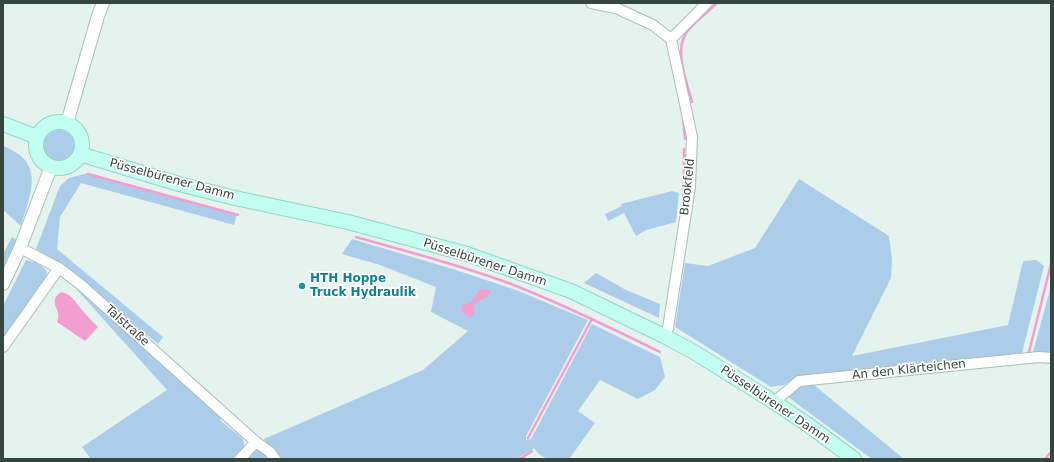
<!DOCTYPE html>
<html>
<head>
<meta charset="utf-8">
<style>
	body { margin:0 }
	#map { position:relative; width:1054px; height:462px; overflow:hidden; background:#e5f3ef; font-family:"DejaVu Sans",sans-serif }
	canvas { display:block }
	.frame { position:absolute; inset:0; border:4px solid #34463f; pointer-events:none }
</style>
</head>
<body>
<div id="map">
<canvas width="1054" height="462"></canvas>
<div class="frame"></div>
</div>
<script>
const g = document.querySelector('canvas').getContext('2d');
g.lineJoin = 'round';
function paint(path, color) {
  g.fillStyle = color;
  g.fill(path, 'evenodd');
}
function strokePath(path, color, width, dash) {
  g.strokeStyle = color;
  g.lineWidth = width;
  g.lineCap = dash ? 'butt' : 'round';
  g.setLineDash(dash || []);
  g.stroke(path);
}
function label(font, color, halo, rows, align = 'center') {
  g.font = font + ' "DejaVu Sans",sans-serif';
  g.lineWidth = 3.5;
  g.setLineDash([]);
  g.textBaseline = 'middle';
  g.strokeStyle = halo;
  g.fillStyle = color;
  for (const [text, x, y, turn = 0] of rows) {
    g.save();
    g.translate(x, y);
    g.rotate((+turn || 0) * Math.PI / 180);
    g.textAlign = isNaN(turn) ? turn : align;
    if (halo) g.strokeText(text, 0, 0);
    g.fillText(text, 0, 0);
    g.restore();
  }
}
paint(new Path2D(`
	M43 146a16 16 0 1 1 32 0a16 16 0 1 1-32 0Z
	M 3,146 C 46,162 31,193 21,226 L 3,210 Z
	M 88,173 L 237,214 L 234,225 L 81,183 L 60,217 L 57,249 L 163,337 L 158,344 L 64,266 L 36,249 L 60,186 L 69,178 Z
	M 799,179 L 889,236 L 892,260 L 891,278 L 852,356 L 1008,325 L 1023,261 L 1036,260 L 1044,266 L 1022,353 L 804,379 L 795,378 L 784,385 L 771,387 L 675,327 L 685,263 L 708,266 L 755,248 Z
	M 672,191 L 679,193 L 676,222 L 646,230 L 636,236 L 624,213 L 608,221 L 605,214 L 622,206 L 621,204 Z
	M 12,237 L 17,240 L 3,274 L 3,254 Z
	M 352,239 L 456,270 L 516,290 L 588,320 L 526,436 L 526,440 L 531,439 L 592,324 L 660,357 L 665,377 L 655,390 L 638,399 L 600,380 L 578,411 L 595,423 L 569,459 C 553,459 543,462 534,448 L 517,459 L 280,459 L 264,439 L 423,370 L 468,331 L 431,312 L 436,287 L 380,265 L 342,254 Z
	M 26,260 C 36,262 41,263 47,272 L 46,281 L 3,342 L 3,306 Z
	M 596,273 L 626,290 L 660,304 L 659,318 L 584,283 Z
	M 69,281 L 222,418 L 220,420 L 243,439 L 245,447 L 233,459 L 91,459 L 82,447 L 167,390 Z
	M 1051,286 L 1051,353 L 1033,352 Z
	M 814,385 L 904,459 L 872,459 L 788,397 L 799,386 Z
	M 257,447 L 271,459 L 245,459 Z`), '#abcdea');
paint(new Path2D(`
	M 487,289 L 490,291 C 488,301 477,298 473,307 L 475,312 L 472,316 L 470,317 L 462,312 L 461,308 L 463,304 C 475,304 472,299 479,290 Z
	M 61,292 C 72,294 75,302 82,310 C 87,316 92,321 98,327 L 85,341 L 57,322 C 63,308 46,303 61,292 Z`), '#f49dcf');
strokePath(new Path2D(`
	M 692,102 C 687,82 674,52 686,33 C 692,24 709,11 717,3
	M 683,118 L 685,139
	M 88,174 L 238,215
	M 683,200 L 684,186 L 684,149
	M 356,237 C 408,252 461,265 511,284 C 562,304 611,328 660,352
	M 1029,352 L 1051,264
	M 528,438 L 592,319
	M 520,459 L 532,451
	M 1045,459 L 1051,452`), '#f49dcf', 2.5);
const minor = new Path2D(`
	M 591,3 L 616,8 L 653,25 L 671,39 L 692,137 L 690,187 L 668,328 L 664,336
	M 671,39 L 707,3
	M 20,248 L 59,268 L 80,284 L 256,442 L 240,459
	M 3,347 L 59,268
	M 774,402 L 799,381 L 1039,357 L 1051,358
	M 256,442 L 270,452 L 275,459`);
const tertiary = new Path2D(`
	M 67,123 L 98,16 L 103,3
	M 3,284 L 20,248 L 51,167`);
const secondary = new Path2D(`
	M36 145a23 23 0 1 1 46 0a23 23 0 1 1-46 0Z
	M 3,124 L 37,137
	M 80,154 L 179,184 L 235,198 L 348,222 L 467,254 L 571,291 L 664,336 L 694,352 L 774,402 L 807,424 L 854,459`);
strokePath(minor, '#a7bfb7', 12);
strokePath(tertiary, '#a7bfb7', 14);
strokePath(secondary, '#92d6c5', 16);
strokePath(minor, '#fff', 10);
strokePath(tertiary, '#fff', 12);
strokePath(secondary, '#c3fff1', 14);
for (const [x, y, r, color] of [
	[302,286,4,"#0f9aa8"]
]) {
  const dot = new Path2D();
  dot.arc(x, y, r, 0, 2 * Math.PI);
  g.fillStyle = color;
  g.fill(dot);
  strokePath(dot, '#fff', 1.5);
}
label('12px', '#34463f', '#fff', [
	["Püsselbürener Damm",172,180,15],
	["Brookfeld",688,187,-84],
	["Püsselbürener Damm",485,263,18],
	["Talstraße",127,326,42],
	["An den Klärteichen",909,370,-6],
	["Püsselbürener Damm",775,405,34]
]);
label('bold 12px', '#0d838f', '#fff', [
	["HTH Hoppe",310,279],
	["Truck Hydraulik",310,293]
], 'left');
</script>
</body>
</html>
